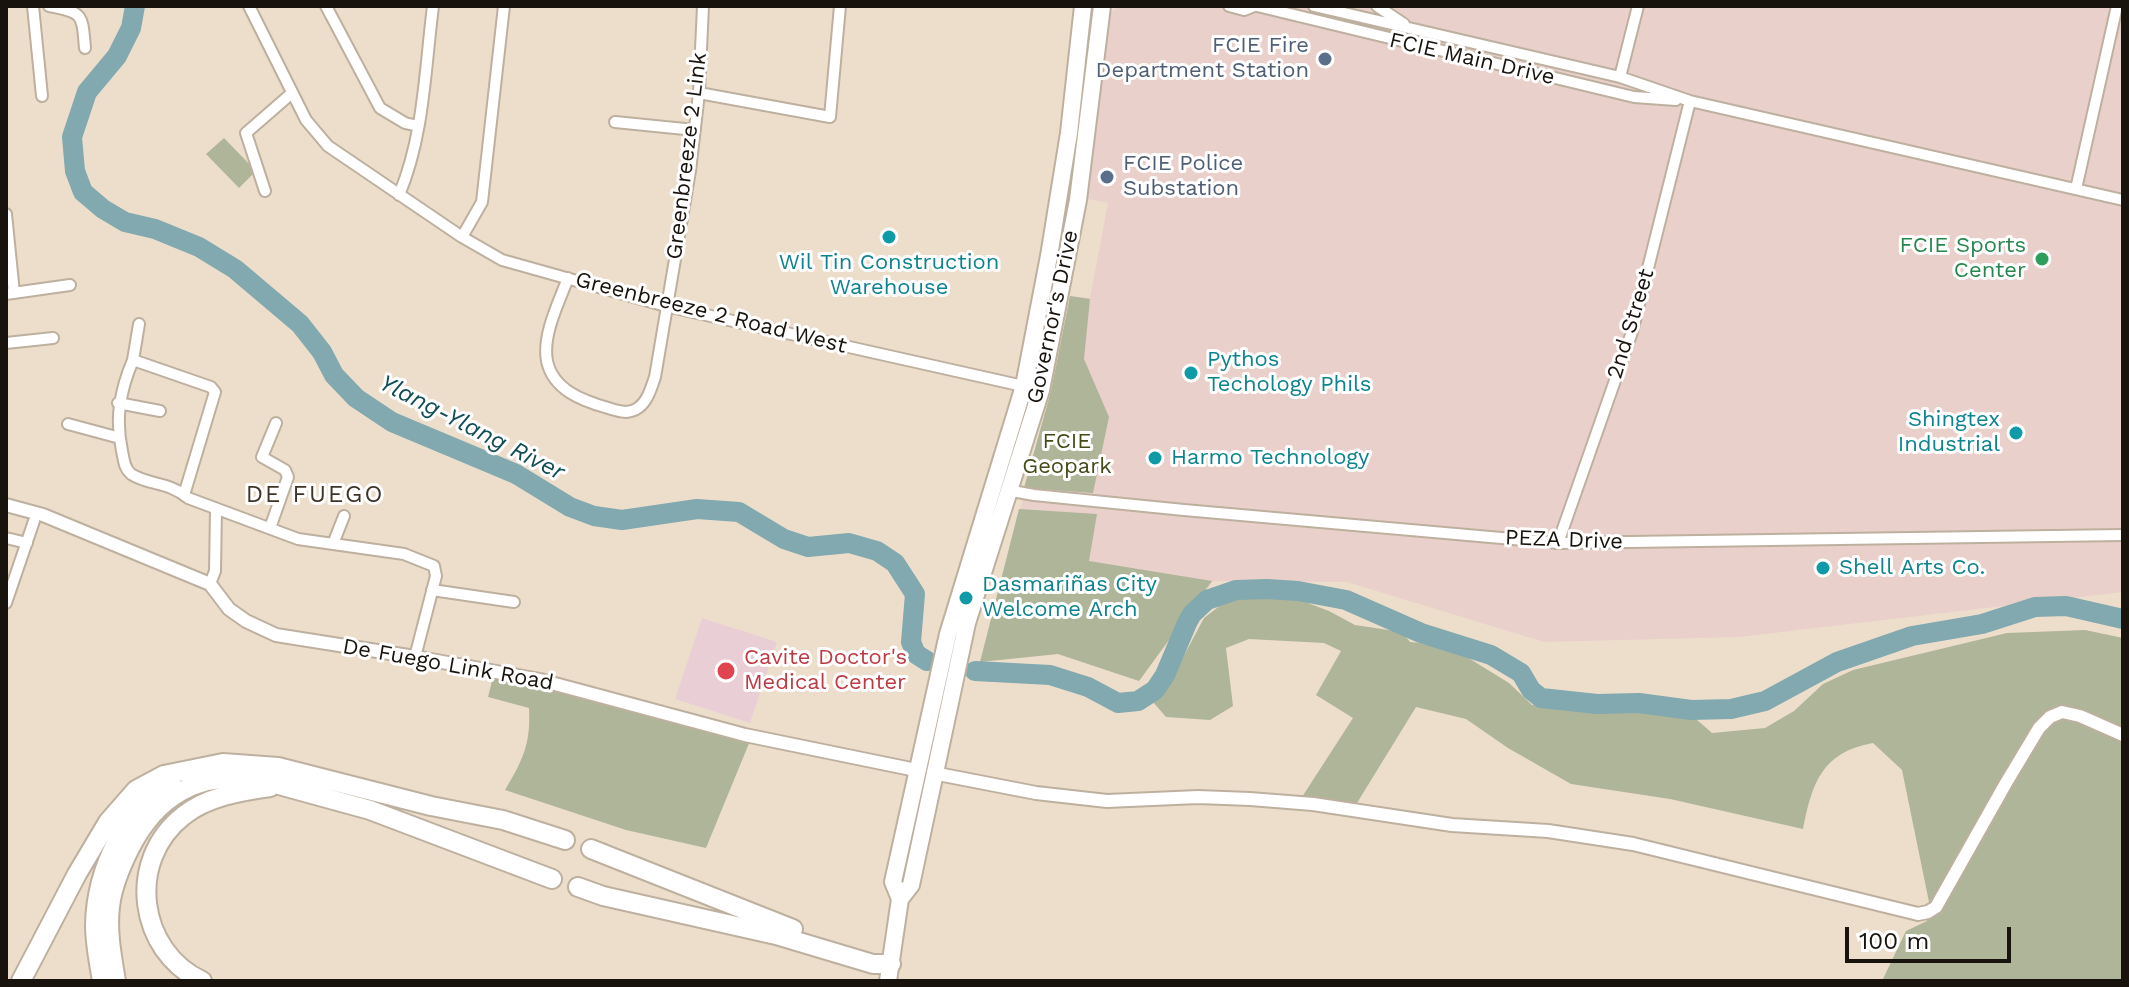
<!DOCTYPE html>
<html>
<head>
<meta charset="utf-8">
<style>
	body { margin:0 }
	#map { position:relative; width:2129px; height:987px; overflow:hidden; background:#eddecc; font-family:"Work Sans",sans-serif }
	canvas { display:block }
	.frame { position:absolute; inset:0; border:8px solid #18130d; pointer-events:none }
	.scale { position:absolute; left:1845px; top:927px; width:166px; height:36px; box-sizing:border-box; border:4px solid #18130d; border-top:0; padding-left:10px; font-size:24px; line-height:28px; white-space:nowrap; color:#18130d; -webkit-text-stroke:6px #fff; paint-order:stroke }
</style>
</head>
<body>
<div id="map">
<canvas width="2129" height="987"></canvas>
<div class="frame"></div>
<div class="scale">100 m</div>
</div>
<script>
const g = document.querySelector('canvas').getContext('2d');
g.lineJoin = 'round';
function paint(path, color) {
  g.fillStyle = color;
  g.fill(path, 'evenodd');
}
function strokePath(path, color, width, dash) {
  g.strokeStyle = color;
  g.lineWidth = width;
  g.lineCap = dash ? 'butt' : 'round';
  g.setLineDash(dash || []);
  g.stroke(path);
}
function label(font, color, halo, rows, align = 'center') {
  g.font = font + ' "Work Sans",sans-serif';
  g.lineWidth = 6;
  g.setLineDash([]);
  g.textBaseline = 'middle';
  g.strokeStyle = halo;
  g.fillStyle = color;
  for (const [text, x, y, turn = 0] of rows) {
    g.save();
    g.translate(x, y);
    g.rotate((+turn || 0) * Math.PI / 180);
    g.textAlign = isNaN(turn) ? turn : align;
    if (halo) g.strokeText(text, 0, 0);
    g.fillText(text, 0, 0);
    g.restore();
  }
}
paint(new Path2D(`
	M 1120,6 L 2123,6 L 2123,592 L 1739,637 L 1544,642 L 1347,582 L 1213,581 L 1139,681 L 1058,654 L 980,662 L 1051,391 L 1070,296 L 1090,298 L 1108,203 L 1087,199 L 1109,17 L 1111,12 Z`), '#ead0cb');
paint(new Path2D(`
	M 702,618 L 777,642 L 750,723 L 675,699 Z`), '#e9cfd5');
paint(new Path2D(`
	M 224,138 L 256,171 L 239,188 L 206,154 Z
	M 1070,296 L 1090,299 L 1084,359 L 1109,417 L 1093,493 L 1024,488 L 1051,391 Z
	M 1019,509 L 1097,514 L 1089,561 L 1212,581 L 1139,681 L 1058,654 L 980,662 Z
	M 1269,592 L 1284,594 L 1329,611 L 1355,625 L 1402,632 L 1410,642 L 1449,646 L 1509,683 L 1532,705 L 1598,711 L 1676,714 L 1696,719 L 1712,733 L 1765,728 L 1794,711 L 1823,684 L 1853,670 L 2007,633 L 2085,630 L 2123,638 L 2123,981 L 1882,981 L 1906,931 L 1927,921 L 1929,902 L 1902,770 L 1873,743 C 1822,752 1812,783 1803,829 L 1670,799 L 1571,784 L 1508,748 L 1466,719 L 1416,707 L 1357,803 L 1302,797 L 1353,718 L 1316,695 L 1341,651 L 1324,643 L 1249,639 L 1226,648 L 1233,706 L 1210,720 L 1166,717 L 1153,702 L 1172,678 L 1204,618 L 1226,601 Z
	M 494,673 L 750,741 L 706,848 L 626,830 L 505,790 C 523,760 531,743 529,708 L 488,697 Z`), '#afb599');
strokePath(new Path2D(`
	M 135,6 L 131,28 L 117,56 L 87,92 L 72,137 L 75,171 L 83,192 L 103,209 L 125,222 L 155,229 L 199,247 L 235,269 L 300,324 L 322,352 L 334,375 L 356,398 L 392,422 L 516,474 L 570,507 L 594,516 L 622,520 L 697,509 L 739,512 L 784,539 L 808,547 L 849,543 L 877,551 L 895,563 L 915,594 L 911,642 L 916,654 L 927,661
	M 975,671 L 1050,675 L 1088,687 L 1118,703 L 1138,701 L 1155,690 L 1165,675 L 1187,623 L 1192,614 L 1207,600 L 1236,590 L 1267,589 L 1298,591 L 1346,600 L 1421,633 L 1491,655 L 1521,673 L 1531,690 L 1541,698 L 1597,704 L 1639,703 L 1691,710 L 1731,709 L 1765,701 L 1837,662 L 1912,636 L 1982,624 L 2035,607 L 2066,606 L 2123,619`), '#81a9af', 20);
const minor = new Path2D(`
	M 33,6 L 42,96
	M 49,6 C 84,12 82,15 85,48
	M 249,6 L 306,120 L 328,146 L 462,237 L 502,260 L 666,306 L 1041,390
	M 326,6 L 380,108 L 405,123 L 418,126
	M 1229,6 L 1244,10 L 1254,6
	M 1257,6 L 1634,97 L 1676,100
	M 1314,6 L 1620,77 L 1690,101 L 2123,200
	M 1377,6 L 1404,24
	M 1620,77 L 1638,6
	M 699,93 L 830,117 L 840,6
	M 615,122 L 695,130
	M 2076,189 L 2117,6
	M 265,191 L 246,133 L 292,93
	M 399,195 C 424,136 425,69 433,6
	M 6,214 L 14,293
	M 462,237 L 482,202 L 504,6
	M 568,278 C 559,302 542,335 547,361 C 553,390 583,401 608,408 C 618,411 628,415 638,408 C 648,401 651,388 655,377 L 690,171 L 699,93 L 703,6
	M 6,294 L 70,285
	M 6,343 L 53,338
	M 133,360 L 139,324
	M 118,403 L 160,411
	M 68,424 L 120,438
	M 1007,490 L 1034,495 L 1184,510 L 1558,543 L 2123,535
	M 184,495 L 215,392 L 211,387 L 133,360 C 120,391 115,418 122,451 C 124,460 124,468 131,474 C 150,486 168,481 188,498 L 298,539 L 404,554 L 434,566 L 436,576 L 415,657
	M 270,528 L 288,477 L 285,470 L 262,457 L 276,423
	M 6,538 L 27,543
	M 1558,543 L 1632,332 L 1690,101
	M 333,544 L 344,516
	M 210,584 L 215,571 L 216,509
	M 432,590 L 514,602
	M 6,603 L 34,521`);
const tertiary = new Path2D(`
	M 6,505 L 43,515 L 210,584 L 229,609 L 246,621 L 276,635 L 415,657 L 540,680 L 745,735 L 916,770
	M 933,773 L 1036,793 L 1107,801 L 1198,797 L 1250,799 L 1313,804 L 1452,825 L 1548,831 L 1633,844 L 1918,914 L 1928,912 L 1936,907 L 2006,783 L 2039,728 L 2050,717 L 2062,712 L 2080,716 L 2123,735`);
const primary = new Path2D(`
	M 900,899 L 893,882 L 948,634 L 1024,386 L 1049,256 L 1069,133 L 1083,6
	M 888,981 L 900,899 L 911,885 L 967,623 L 1041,390 L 1078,200 L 1102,6`);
const motorway = new Path2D(`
	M 591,849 L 793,929
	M 578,887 L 603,896 L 776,935 L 873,964 L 891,964
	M 21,981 L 77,874 L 108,822 L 136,790 L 164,775 L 223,763 L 278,767 L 431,806 L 503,820 L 565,840
	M 102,981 C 99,963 95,944 95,925 C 96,869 125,811 171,780
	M 116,981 C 112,957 107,931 110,907 C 112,886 121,866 130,848 C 157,795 198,772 257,779 L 370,810 L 552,879
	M 202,981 C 138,951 126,861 183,816 C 206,797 241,791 270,787`);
strokePath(minor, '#beb09f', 14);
strokePath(tertiary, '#beb09f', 16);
strokePath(primary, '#beb09f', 20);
strokePath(motorway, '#beb09f', 22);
strokePath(minor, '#fff', 10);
strokePath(tertiary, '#fff', 12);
strokePath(primary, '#fff', 16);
strokePath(motorway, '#fff', 18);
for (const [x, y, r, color] of [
	[1325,59,8,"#5c6f8a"],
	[1107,177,8,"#5c6f8a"],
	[889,237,8,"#0f9aa8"],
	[2042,259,8,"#2e9e5b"],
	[1191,373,8,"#0f9aa8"],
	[2016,433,8,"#0f9aa8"],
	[1155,458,8,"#0f9aa8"],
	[1823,568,8,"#0f9aa8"],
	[966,598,8,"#0f9aa8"],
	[726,671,10,"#e0444e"]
]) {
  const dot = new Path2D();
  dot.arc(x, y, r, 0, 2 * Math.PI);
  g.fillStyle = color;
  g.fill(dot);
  strokePath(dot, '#fff', 3);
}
label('22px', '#4e5e75', '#fff', [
	["FCIE Fire",1309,46],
	["Department Station",1309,71],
	["FCIE Police",1123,164,"left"],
	["Substation",1123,189,"left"]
], 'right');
label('22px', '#18130d', '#fff', [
	["FCIE Main Drive",1472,59,13],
	["Greenbreeze 2 Link",687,156,-83],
	["Greenbreeze 2 Road West",711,313,14],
	["Governor's Drive",1053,317,-78],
	["2nd Street",1631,324,-73],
	["PEZA Drive",1564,540,2],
	["De Fuego Link Road",448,665,10]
]);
label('22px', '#27864d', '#fff', [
	["FCIE Sports",2026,246],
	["Center",2026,271]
], 'right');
label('22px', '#0d838f', '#fff', [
	["Wil Tin Construction",889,263,"center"],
	["Warehouse",889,288,"center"],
	["Pythos",1207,360],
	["Techology Phils",1207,385],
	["Shingtex",2000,420,"right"],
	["Industrial",2000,445,"right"],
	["Harmo Technology",1171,458],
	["Shell Arts Co.",1839,568],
	["Dasmariñas City",982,585],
	["Welcome Arch",982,610]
], 'left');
label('22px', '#444b17', '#fff', [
	["FCIE",1067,442],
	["Geopark",1067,467]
]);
label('22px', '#be3a42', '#fff', [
	["Cavite Doctor's",744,658],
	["Medical Center",744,683]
], 'left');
label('italic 24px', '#124d55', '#fff', [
	["Ylang-Ylang River",472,428,27]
]);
g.letterSpacing = '2px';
label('24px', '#3e3325', '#fff', [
	["DE FUEGO",315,495]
]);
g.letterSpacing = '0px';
</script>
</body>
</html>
